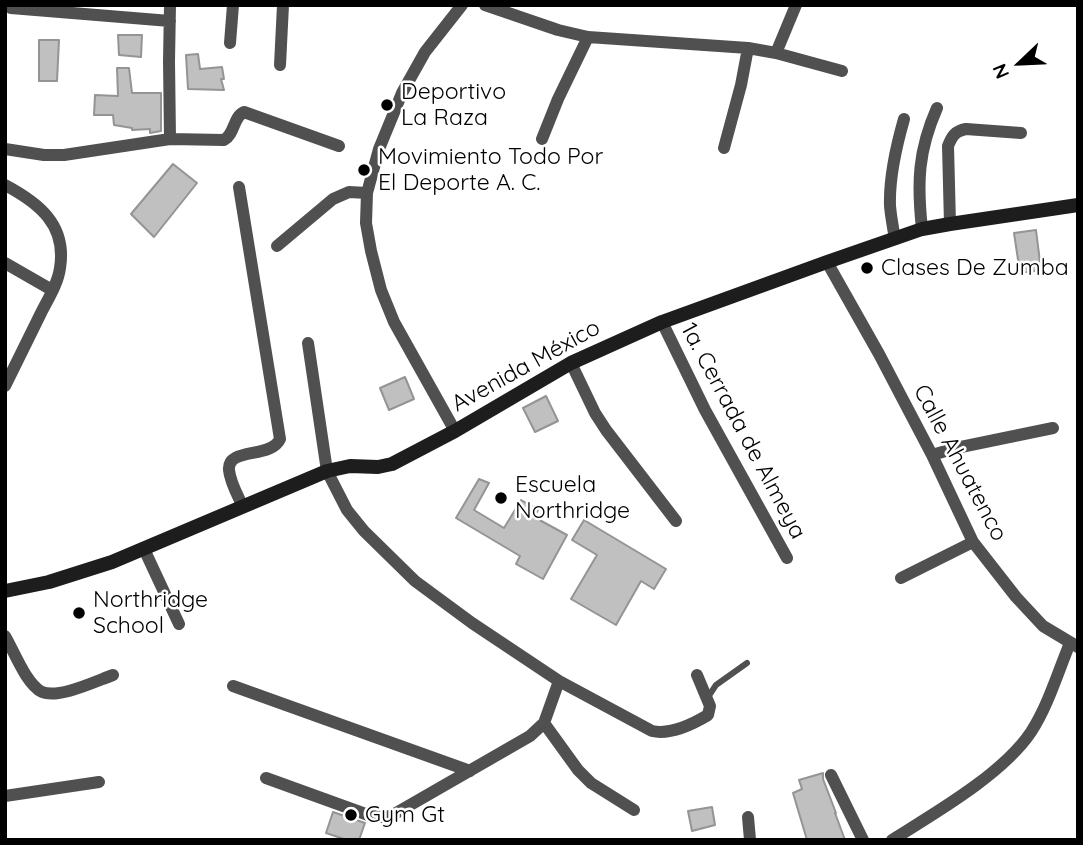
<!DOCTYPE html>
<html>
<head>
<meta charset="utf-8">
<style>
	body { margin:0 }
	#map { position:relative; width:1083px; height:845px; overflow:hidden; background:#fff; font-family:Quicksand,sans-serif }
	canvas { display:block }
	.frame { position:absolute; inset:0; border:7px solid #000; pointer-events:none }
	.north { position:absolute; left:985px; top:28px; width:70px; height:70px; -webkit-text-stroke:5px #fff; paint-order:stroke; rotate:247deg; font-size:19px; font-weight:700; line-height:28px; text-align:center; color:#000 }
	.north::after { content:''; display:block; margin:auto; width:24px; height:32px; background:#000; clip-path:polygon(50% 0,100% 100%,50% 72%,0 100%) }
</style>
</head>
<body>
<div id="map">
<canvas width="1083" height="845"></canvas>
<div class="frame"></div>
<div class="north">N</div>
</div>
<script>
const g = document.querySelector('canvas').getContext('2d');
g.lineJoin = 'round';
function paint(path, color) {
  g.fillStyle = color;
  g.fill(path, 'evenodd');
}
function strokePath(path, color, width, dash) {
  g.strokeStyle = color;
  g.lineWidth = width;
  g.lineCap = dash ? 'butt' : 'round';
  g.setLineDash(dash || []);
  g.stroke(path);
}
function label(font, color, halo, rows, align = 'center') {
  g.font = font + ' Quicksand,sans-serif';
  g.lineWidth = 5;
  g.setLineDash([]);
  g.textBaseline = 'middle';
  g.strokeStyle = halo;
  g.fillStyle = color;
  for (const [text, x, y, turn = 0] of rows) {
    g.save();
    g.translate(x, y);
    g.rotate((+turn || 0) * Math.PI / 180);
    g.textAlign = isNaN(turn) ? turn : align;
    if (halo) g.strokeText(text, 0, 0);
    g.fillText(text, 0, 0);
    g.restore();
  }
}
const building = new Path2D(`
	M 118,35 L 142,35 L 141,57 L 119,55 Z
	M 39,40 L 59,40 L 57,81 L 39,81 Z
	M 198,54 L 200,69 L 222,67 L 224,79 L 221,79 L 224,90 L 188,89 L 186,55 Z
	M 117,68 L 129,68 L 132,93 L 161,93 L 161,131 L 150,133 L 150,129 L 132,130 L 132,128 L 114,125 L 113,115 L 94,115 L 95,95 L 118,96 Z
	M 173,164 L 197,183 L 154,237 L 131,214 Z
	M 1036,230 L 1041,270 L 1020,273 L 1014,233 Z
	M 405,377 L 414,399 L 389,410 L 380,388 Z
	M 546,396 L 558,421 L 535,432 L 523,408 Z
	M 479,479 L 489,483 L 474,510 L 504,528 L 521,500 L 538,510 L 534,517 L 567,535 L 543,579 L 516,564 L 520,556 L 456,518 Z
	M 584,520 L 666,569 L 654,589 L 641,581 L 616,625 L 571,599 L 597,555 L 572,540 Z
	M 823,773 L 823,779 L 836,813 L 835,813 L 845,840 L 807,840 L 793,793 L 802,789 L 799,780 Z
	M 712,807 L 715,825 L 692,831 L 688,811 Z
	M 333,812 L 365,823 L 359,840 L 347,840 L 326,833 Z`);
paint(building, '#c0c0c0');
strokePath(building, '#949494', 2);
strokePath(new Path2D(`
	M 708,697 L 716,685 L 747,663`), '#505050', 6);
strokePath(new Path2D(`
	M 485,5 L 558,30 L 588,37 L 748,48 L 776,53 L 842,71
	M 11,8 L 170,21
	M 230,43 L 233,5
	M 776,53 L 796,5
	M 280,65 L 283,5
	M 170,139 L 169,61 L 170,5
	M 542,139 L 558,99 L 588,37
	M 724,148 L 741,85 L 748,48
	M 5,149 L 44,155 L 64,155 L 170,139 L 224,140 C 235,134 233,117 244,112 L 339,146
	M 5,185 C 39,203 67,225 60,268 C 58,284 48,299 41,313 C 29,337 17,362 5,386
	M 239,187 L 280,439 C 271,459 227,447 229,470 C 230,482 238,496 243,507
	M 950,224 L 948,146 C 952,136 955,131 966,129 L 1021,133
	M 922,229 C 917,183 918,151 937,108
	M 895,239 C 893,228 891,217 890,206 C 889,177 896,147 904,119
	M 277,246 L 333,199 L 349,192 L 367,193
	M 827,262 L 879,354 L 932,455 L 973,542 L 1016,597 L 1043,626 L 1078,647
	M 5,263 L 52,290
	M 662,322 L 705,410 L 787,558
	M 308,343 L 327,471 L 347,510 L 364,531 L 415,581 L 472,623 L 559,681 L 652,731 C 670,735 693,724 708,715 L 710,706 L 697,675
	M 571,363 L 595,413 L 606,430 L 676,521
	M 455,431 L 394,322 L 381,290 L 371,251 L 366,223 L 367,193 L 379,149 L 402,93 L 425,52 L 462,5
	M 932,455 L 956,448 L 1053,428
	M 144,549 L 179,624
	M 901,578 L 973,542
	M 5,636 C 14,651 26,684 42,692 C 59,699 96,681 113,675
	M 233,686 L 470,771
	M 544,723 L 578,770 L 591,783 L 634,810
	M 831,775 L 863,840
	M 266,778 L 371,816 L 381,817 L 391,816 L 530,736 L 544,723 L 559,681
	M 5,796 L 99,782
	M 748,817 L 750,840
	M 892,840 C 935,813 1003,774 1031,732 C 1048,706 1058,672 1070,643`), '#505050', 12);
strokePath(new Path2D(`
	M 5,591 L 49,582 L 112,562 L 327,471 L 350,466 L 378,467 L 392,464 L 455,431 L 571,363 L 662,322 L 827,262 L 922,229 L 950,224 L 1078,205`), '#1d1d1d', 14);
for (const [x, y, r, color] of [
	[387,105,7,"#000"],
	[364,170,7,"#000"],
	[867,268,7,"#000"],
	[501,498,7,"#000"],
	[79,613,7,"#000"],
	[351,815,7,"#000"]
]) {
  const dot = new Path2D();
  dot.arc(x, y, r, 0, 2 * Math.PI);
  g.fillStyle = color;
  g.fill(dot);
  strokePath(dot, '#fff', 2.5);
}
label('23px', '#000', '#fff', [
	["Deportivo",401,92],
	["La Raza",401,118],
	["Movimiento Todo Por",378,157],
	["El Deporte A. C.",378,183],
	["Clases De Zumba",881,268],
	["Escuela",515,485],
	["Northridge",515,511],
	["Northridge",93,600],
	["School",93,626],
	["Gym Gt",365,815]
], 'left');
label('23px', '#000', '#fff', [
	["Avenida México",526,366,-29],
	["1a. Cerrada de Almeya",743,431,62],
	["Calle Ahuatenco",960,463,62]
]);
</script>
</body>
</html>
